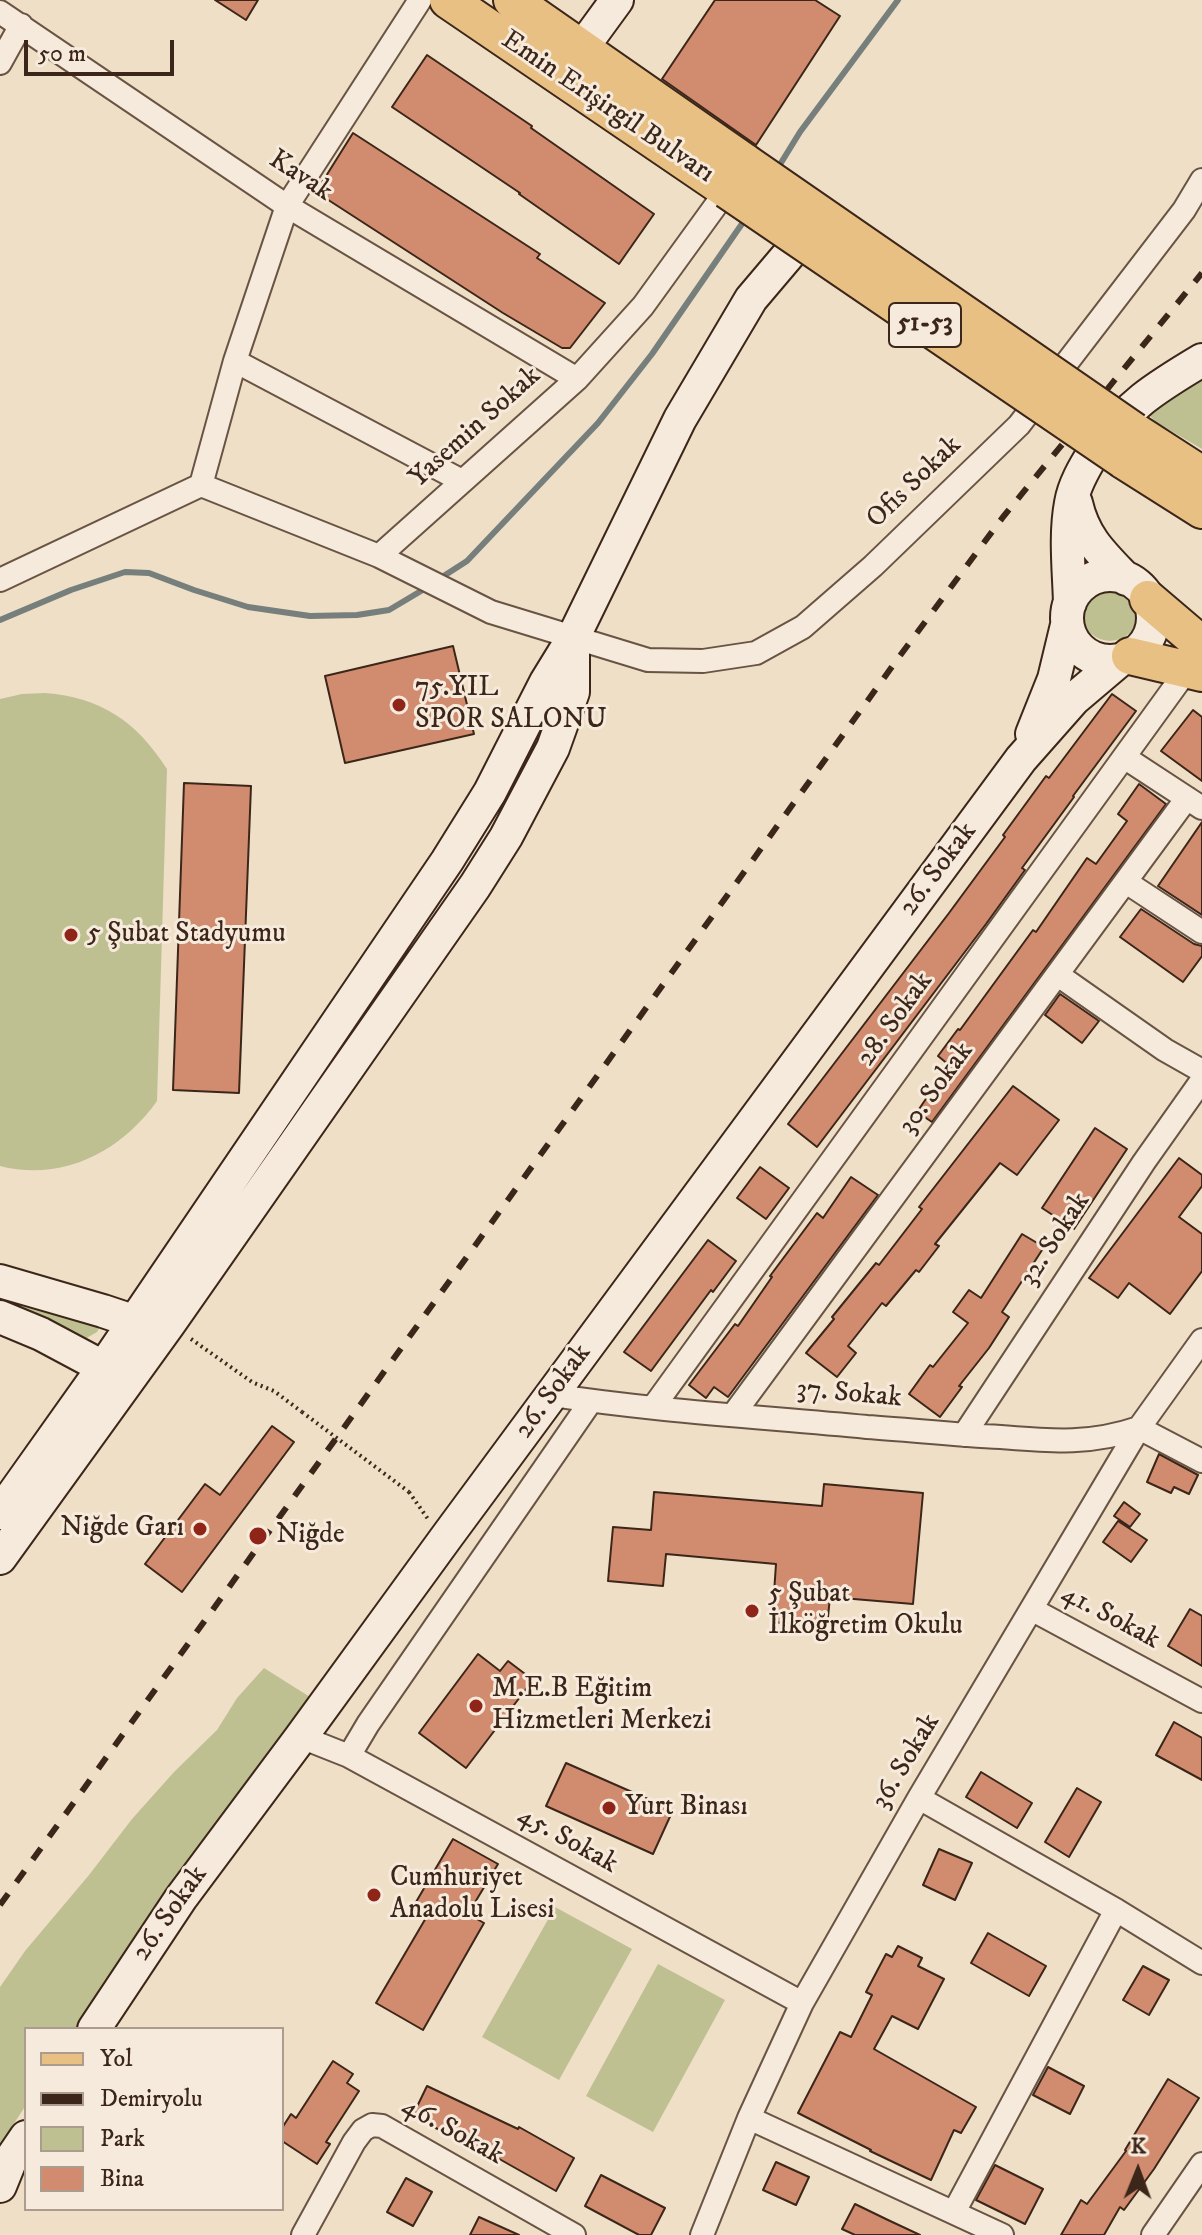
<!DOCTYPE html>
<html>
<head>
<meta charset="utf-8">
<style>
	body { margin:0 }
	#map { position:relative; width:1202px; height:2235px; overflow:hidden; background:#efdfc7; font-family:"IM FELL DW Pica",serif }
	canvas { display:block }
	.legend { position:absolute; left:24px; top:2027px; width:260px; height:184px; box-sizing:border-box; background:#f5eadb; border:2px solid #ab9c8d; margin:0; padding:10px 14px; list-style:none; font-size:24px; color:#3c2619 }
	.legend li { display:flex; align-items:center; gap:16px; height:40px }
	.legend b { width:40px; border:2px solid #ab9c8d }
	.north { position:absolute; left:1098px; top:2131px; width:80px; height:80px; -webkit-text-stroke:6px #f5eadb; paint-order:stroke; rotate:1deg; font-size:22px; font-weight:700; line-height:32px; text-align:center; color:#3c2619 }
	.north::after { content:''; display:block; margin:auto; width:28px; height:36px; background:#3c2619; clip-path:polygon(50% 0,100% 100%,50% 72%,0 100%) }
	.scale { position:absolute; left:24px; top:40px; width:150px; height:36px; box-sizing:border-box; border:4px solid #3c2619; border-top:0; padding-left:10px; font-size:24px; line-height:28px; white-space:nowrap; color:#3c2619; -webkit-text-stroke:6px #f5eadb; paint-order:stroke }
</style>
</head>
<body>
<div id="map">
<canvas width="1202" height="2235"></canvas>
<ul class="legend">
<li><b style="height:10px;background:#e8c084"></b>Yol</li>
<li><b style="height:10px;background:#3c2619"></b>Demiryolu</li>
<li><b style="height:22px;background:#bec092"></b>Park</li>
<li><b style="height:22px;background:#d18c6f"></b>Bina</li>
</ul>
<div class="north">K</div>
<div class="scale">50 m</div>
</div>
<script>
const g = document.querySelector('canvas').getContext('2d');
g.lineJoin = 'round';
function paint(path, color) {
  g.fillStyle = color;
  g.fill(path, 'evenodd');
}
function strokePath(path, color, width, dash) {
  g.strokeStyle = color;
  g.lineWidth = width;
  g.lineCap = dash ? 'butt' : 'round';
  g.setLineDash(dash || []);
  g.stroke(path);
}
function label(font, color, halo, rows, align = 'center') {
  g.font = font + ' "IM FELL DW Pica",serif';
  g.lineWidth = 6;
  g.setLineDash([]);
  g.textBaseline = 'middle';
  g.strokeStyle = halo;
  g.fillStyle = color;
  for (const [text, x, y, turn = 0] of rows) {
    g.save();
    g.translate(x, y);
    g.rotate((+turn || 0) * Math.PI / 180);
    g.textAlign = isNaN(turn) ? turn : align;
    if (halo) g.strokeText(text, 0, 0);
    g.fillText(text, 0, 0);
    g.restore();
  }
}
paint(new Path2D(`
	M 1202,374 L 1202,449 L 1156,422 L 1148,414 Z
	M1082 613a28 28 0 1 1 56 0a28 28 0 1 1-56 0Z
	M 45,693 C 101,697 137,722 167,769 L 157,1101 C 121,1152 62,1182 0,1166 L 0,699 L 22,694 Z
	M 0,1292 L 102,1323 L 97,1332 L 85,1339 L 44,1319 L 0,1301 Z
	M 264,1668 L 310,1697 L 257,1774 L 187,1861 L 137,1942 L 75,2029 L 26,2029 L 26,2105 L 0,2145 L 0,1987 L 25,1951 L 89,1875 L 132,1819 L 174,1772 L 217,1730 L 237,1698 Z
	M 555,1907 L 632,1949 L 559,2080 L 482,2037 Z
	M 658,1964 L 725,2000 L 653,2132 L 586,2096 Z`), '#bec092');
strokePath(new Path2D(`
	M 776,171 L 800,132 L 898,0
	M 439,579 L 467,561 L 598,423 L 652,354 L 746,218
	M 0,620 L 71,590 L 125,572 L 149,573 L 194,590 L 248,607 L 310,616 L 357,615 L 389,610 L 426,588`), '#767f7b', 6);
const building = new Path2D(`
	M 215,0 L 258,0 L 246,20 Z
	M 715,0 L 815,0 L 840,16 L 756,145 L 662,79 Z
	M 427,55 L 532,126 L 531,128 L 654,214 L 619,264 L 519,194 L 520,193 L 392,107 Z
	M 353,133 L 540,254 L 537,258 L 605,303 L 570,348 L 562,348 L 503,313 L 316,192 Z
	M 453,646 L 474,734 L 345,763 L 325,676 Z
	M 1112,694 L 1136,711 L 1073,796 L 1074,797 L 1022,868 L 1025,870 L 986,924 L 817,1147 L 788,1124 L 949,913 L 1005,837 L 1003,835 L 1046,776 L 1049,778 Z
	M 1193,710 L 1202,717 L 1202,781 L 1161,751 Z
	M 184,783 L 251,786 L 239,1093 L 173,1090 Z
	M 1139,784 L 1166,804 L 932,1122 L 917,1112 L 949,1065 L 938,1056 L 958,1029 L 960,1030 L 1033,930 L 1036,932 L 1087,858 L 1096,864 L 1127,821 L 1118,814 Z
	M 1202,822 L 1202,915 L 1158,886 Z
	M 1141,909 L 1194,944 L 1202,946 L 1202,956 L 1183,982 L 1120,937 Z
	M 1060,994 L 1099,1021 L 1082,1043 L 1045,1015 Z
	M 1013,1086 L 1059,1120 L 1017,1175 L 1000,1163 L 935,1244 L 939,1246 L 919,1272 L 916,1270 L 886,1306 L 882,1303 L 848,1346 L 856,1353 L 837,1377 L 806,1353 L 834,1319 L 832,1317 L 876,1263 L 879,1265 L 922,1209 L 919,1207 Z
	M 1095,1128 L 1127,1149 L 1074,1229 L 1042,1208 Z
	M 1179,1158 L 1202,1175 L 1202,1186 L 1179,1217 L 1202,1234 L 1202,1271 L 1170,1314 L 1129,1283 L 1118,1298 L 1089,1278 Z
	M 760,1167 L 789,1188 L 766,1219 L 737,1198 Z
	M 851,1177 L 878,1195 L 728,1397 L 714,1387 L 706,1398 L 689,1385 L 735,1324 L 738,1326 L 772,1277 L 770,1276 L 817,1213 L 823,1218 Z
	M 1022,1234 L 1044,1247 L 1002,1312 L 1009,1317 L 989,1348 L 959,1386 L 962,1387 L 940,1417 L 909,1394 L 930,1365 L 933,1367 L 968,1323 L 953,1312 L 969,1290 L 981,1298 Z
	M 708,1240 L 736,1261 L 713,1292 L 711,1290 L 651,1371 L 624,1352 Z
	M 272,1426 L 294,1442 L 182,1592 L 145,1564 L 205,1484 L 220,1495 Z
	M 1159,1454 L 1198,1475 L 1189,1494 L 1174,1487 L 1171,1493 L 1147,1482 Z
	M 824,1484 L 923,1493 L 913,1604 L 830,1597 L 827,1627 L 772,1622 L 776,1564 L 666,1554 L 663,1586 L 608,1581 L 613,1527 L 651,1530 L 654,1492 L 822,1506 Z
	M 1124,1502 L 1140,1514 L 1130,1527 L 1114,1516 Z
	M 1118,1521 L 1147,1540 L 1131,1562 L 1103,1542 Z
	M 1190,1609 L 1202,1616 L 1202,1666 L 1168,1646 Z
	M 478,1654 L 500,1671 L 508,1661 L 533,1680 L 466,1768 L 419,1733 Z
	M 1174,1722 L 1202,1738 L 1202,1780 L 1156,1755 Z
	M 566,1763 L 673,1810 L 653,1854 L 546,1806 Z
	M 981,1772 L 1032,1803 L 1017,1828 L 966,1797 Z
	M 1077,1788 L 1101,1802 L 1069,1857 L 1045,1842 Z
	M 453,1839 L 498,1864 L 468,1914 L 484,1923 L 423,2030 L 376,2003 L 430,1911 L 416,1902 Z
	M 939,1849 L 972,1863 L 955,1900 L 923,1885 Z
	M 988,1933 L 1046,1966 L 1029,1996 L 971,1963 Z
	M 898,1946 L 922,1958 L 918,1966 L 944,1979 L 918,2029 L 892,2016 L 874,2049 L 976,2107 L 961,2133 L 954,2130 L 931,2180 L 870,2151 L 871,2150 L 798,2113 L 840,2032 L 851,2037 L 872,1995 L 866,1992 L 886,1954 L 892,1957 Z
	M 1143,1966 L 1169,1980 L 1149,2015 L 1123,2000 Z
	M 333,2061 L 353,2074 L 347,2083 L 359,2091 L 326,2142 L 330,2144 L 317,2164 L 282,2141 L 282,2128 L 291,2114 L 296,2118 Z
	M 1048,2067 L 1084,2086 L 1070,2114 L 1033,2095 Z
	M 1168,2079 L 1199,2098 L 1154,2169 L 1124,2210 L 1120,2207 L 1104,2235 L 1061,2235 L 1081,2200 L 1087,2204 L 1126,2151 L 1125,2150 Z
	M 427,2086 L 518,2129 L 519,2127 L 574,2158 L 556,2191 L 487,2152 L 412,2117 Z
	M 776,2162 L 809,2177 L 796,2205 L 763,2190 Z
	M 995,2165 L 1043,2189 L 1025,2224 L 976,2200 Z
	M 601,2175 L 665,2208 L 651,2235 L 639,2235 L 585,2206 Z
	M 406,2178 L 432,2192 L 413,2226 L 387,2212 Z
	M 855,2204 L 888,2220 L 920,2235 L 855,2235 L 842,2229 Z
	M 479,2217 L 519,2235 L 470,2235 Z`);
paint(building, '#d18c6f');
strokePath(building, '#3c2619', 2);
const street = new Path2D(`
	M 0,12 L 287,206 L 577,379
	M 0,63 L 21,25
	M 235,361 L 462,481
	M 201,485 L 379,556 L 577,379 L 643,306 L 727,190
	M 201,485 L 235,361 L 287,206 L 420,0
	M 379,556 L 491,612 L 648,660 L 703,661 L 756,653 L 803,627 L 873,566 L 1019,425 L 1184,210 L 1202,180
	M 0,580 L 201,485
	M 1124,757 L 1202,808
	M 1126,882 L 1202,932
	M 1058,975 L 1165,1050 L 1202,1071
	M 552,1395 C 655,1411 763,1417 867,1427 C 912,1430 956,1435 1001,1437 C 1051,1441 1089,1445 1139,1428 L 1202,1461
	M 654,1406 L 1187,670
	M 733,1415 L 1187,798
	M 964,1435 L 1144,1162 L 1202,1080
	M 1033,1610 L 1202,1701
	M 301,1737 L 349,1756 L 802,2003
	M 349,1756 L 368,1724 L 591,1401
	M 919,1798 L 1116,1910 L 1202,1963
	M 749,2118 L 1002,2235
	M 954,2212 L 1116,1910
	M 303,2235 L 354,2142 L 363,2130 L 372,2125 L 382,2126 L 574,2235
	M 702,2235 L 749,2118 L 802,2003 L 919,1798 L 1139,1428 L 1202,1340
	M 1153,2235 L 1202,2164`);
const secondary = new Path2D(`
	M 582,48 L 617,0
	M 1076,503 C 1084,538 1102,554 1126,579
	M1067 618a43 43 0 1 1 86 0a43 43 0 1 1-86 0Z
	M 1070,603 C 1069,570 1065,535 1071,503 C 1074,485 1084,468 1094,452 C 1126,406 1155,388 1202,360
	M 1032,734 L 1054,679 L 1067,625
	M 0,1281 L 103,1311 L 133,1321 L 141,1329 L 144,1339
	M 0,1317 L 41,1334 L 116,1374 L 123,1374
	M 0,1513 L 103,1368 L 447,861 L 490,792 L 546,682 L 573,638 L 680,419 L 751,299 L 801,240
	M 0,1558 L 169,1324 L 475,886 L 506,837 L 553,748 L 573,692 L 573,638
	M 94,2029 L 181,1898 L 301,1737 L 448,1535 L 1021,759 L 1074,699 L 1120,660
	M 0,2186 L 11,2159 L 26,2137`);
const primary = new Path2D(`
	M 448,0 L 727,190
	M 512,0 L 746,163
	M 1134,431 L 1202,475
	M 1123,460 L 1202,510
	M 1148,599 L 1202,645
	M 1130,656 L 1202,673`);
strokePath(street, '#695444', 26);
strokePath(secondary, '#3c2619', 36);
strokePath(primary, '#3c2619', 40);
strokePath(new Path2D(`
	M 191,1339 L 252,1382 L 274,1391 L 302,1412
	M 409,1492 L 428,1519`), '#3c2619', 4, [2, 4]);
strokePath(street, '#f5eadb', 22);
strokePath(secondary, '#f5eadb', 32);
strokePath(primary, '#e8c084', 36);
strokePath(new Path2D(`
	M 0,1905 L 899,657 L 1003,517 L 1202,273`), '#3c2619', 6, [14, 14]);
const primaryBridge = new Path2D(`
	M 746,163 L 1134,431
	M 727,190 L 1123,460`);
strokePath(primaryBridge, '#3c2619', 40, []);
strokePath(new Path2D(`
	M 302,1412 L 409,1492`), '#3c2619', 4, [2, 4]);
strokePath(primaryBridge, '#e8c084', 36);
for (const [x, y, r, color] of [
	[399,705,8,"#8f2418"],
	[71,935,8,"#8f2418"],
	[200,1529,8,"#8f2418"],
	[258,1536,10,"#8f2418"],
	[752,1611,8,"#8f2418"],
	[476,1706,8,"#8f2418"],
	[609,1808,8,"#8f2418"],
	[374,1895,8,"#8f2418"]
]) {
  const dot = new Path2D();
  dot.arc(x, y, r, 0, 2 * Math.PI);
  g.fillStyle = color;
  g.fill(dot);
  strokePath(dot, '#f5eadb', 3);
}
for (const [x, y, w] of [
	[925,325,72]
]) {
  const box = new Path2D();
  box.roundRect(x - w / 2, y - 22, w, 44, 6);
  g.fillStyle = '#f5eadb';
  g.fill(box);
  strokePath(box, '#3c2619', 2);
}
label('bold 26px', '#3c2619', null, [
	["51-53",925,325]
]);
label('28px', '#3c2619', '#f5eadb', [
	["Emin Erişirgil Bulvarı",607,108,34],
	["Kavak",300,177,33],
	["Yasemin Sokak",476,428,-42],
	["Ofis Sokak",915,483,-44],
	["26. Sokak",939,870,-53],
	["28. Sokak",896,1020,-54],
	["30. Sokak",937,1089,-54],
	["32. Sokak",1056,1240,-57],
	["26. Sokak",554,1392,-54],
	["37. Sokak",849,1395,5],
	["41. Sokak",1110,1618,28],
	["36. Sokak",907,1762,-59],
	["45. Sokak",567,1841,29],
	["26. Sokak",171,1914,-55],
	["46. Sokak",452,2132,29]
]);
label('28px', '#3c2619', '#f5eadb', [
	["75.YIL",415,689],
	["SPOR SALONU",415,721],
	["5 Şubat Stadyumu",87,935],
	["Niğde Garı",184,1529,"right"],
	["Niğde",276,1536],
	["5 Şubat",768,1595],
	["İlköğretim Okulu",768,1627],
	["M.E.B Eğitim",492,1690],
	["Hizmetleri Merkezi",492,1722],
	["Yurt Binası",625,1808],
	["Cumhuriyet",390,1879],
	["Anadolu Lisesi",390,1911]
], 'left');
</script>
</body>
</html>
